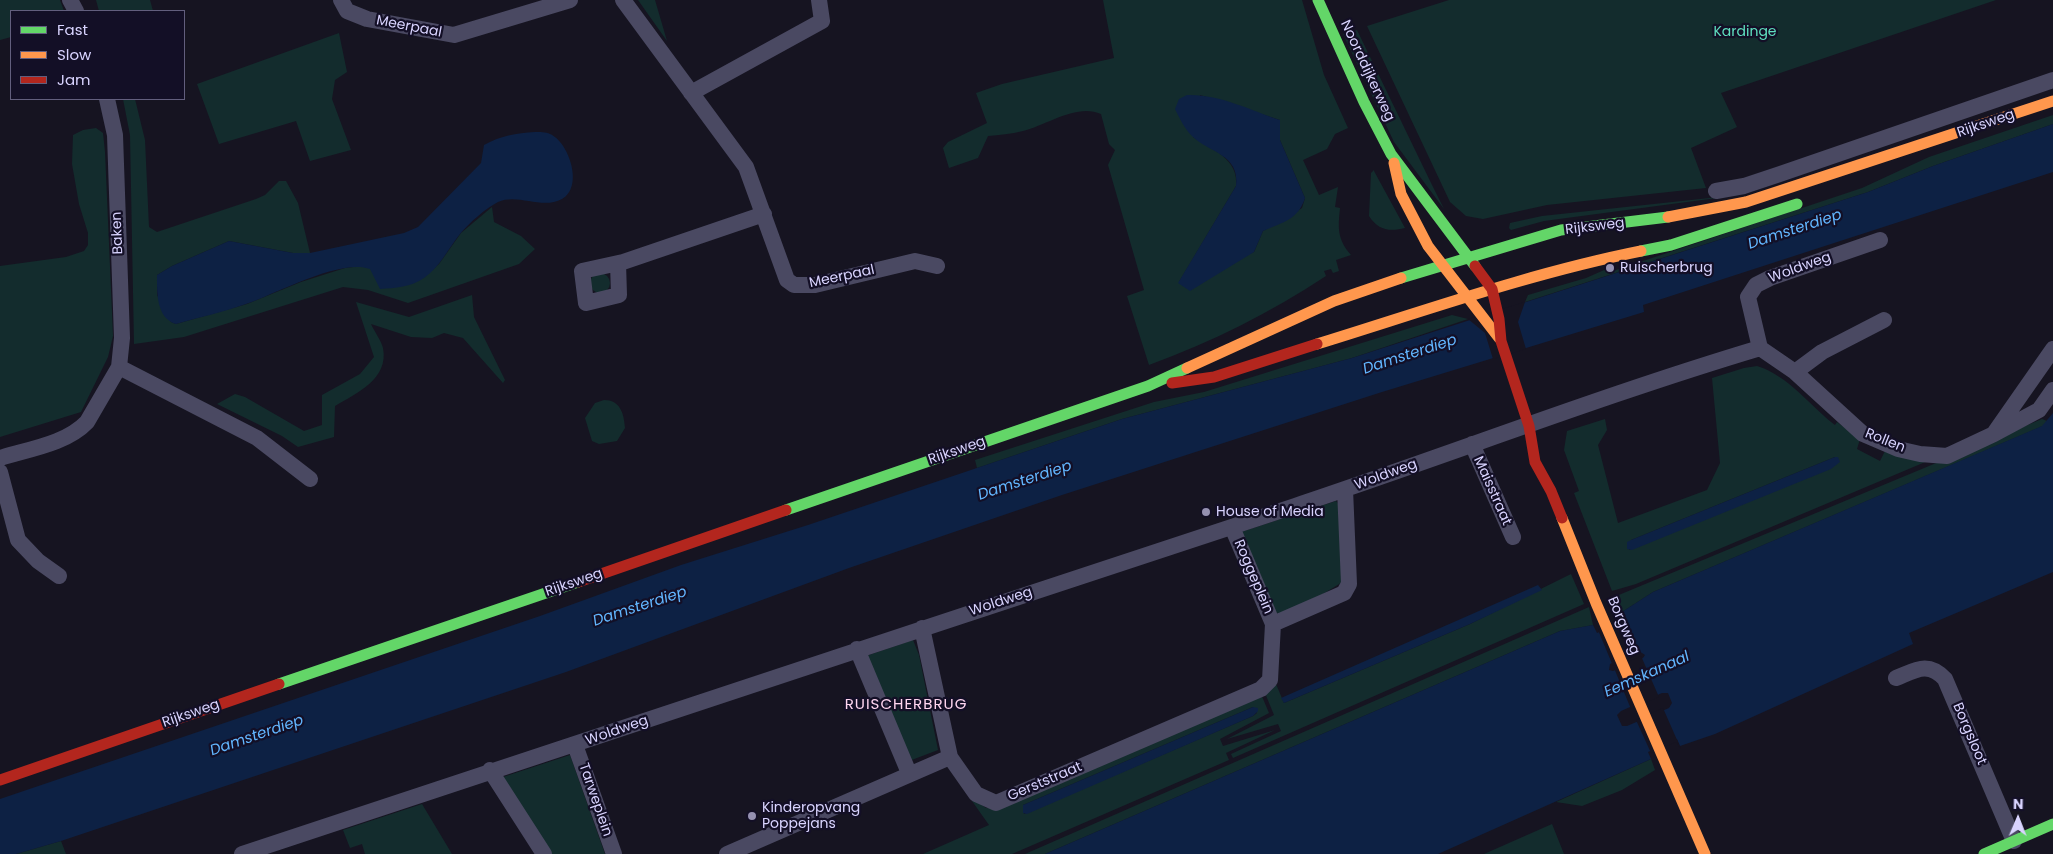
<!DOCTYPE html>
<html>
<head>
<meta charset="utf-8">
<style>
	body { margin:0 }
	#map { position:relative; width:2053px; height:854px; overflow:hidden; background:#161421; font-family:Poppins,sans-serif }
	canvas { display:block }
	.legend { position:absolute; left:10px; top:10px; width:175px; height:90px; box-sizing:border-box; background:#130f26; border:1px solid #625e7d; margin:0; padding:6px 9px; list-style:none; font-size:15px; color:#d9d4ff }
	.legend li { display:flex; align-items:center; gap:10px; height:25px }
	.legend b { width:25px; border:1px solid #625e7d }
	.north { position:absolute; left:1993px; top:794px; width:50px; height:50px; -webkit-text-stroke:4px #130f26; paint-order:stroke; rotate:1deg; font-size:14px; font-weight:700; line-height:20px; text-align:center; color:#d9d4ff }
	.north::after { content:''; display:block; margin:auto; width:18px; height:22px; background:#d9d4ff; clip-path:polygon(50% 0,100% 100%,50% 72%,0 100%) }
</style>
</head>
<body>
<div id="map">
<canvas width="2053" height="854"></canvas>
<ul class="legend">
<li><b style="height:6px;background:#63d668"></b>Fast</li>
<li><b style="height:6px;background:#ff974d"></b>Slow</li>
<li><b style="height:6px;background:#b3261e"></b>Jam</li>
</ul>
<div class="north">N</div>
</div>
<script>
const g = document.querySelector('canvas').getContext('2d');
g.lineJoin = 'round';
function paint(path, color) {
  g.fillStyle = color;
  g.fill(path, 'evenodd');
}
function strokePath(path, color, width, dash) {
  g.strokeStyle = color;
  g.lineWidth = width;
  g.lineCap = dash ? 'butt' : 'round';
  g.setLineDash(dash || []);
  g.stroke(path);
}
function label(font, color, halo, rows, align = 'center') {
  g.font = font + ' Poppins,sans-serif';
  g.lineWidth = 4.5;
  g.setLineDash([]);
  g.textBaseline = 'middle';
  g.strokeStyle = halo;
  g.fillStyle = color;
  for (const [text, x, y, turn = 0] of rows) {
    g.save();
    g.translate(x, y);
    g.rotate((+turn || 0) * Math.PI / 180);
    g.textAlign = isNaN(turn) ? turn : align;
    if (halo) g.strokeText(text, 0, 0);
    g.fillText(text, 0, 0);
    g.restore();
  }
}
paint(new Path2D(`
	M 0,0 L 60,0 L 64,11 L 11,11 L 11,37 L 0,40 Z
	M 96,0 L 150,0 L 153,11 L 99,11 Z
	M 638,0 L 655,0 L 667,41 Z
	M 1103,0 L 1302,0 L 1324,75 L 1348,128 L 1335,134 L 1327,149 L 1303,160 L 1319,195 L 1338,187 L 1335,207 L 1340,208 C 1338,228 1337,239 1351,255 L 1336,260 L 1339,271 L 1333,273 L 1331,269 L 1324,271 L 1326,276 C 1270,313 1212,342 1149,365 L 1127,296 L 1144,290 L 1108,165 L 1115,150 L 1109,144 L 1101,114 C 1077,103 1047,125 1023,131 C 1011,134 999,135 988,136 L 978,158 L 949,168 L 943,148 L 948,142 L 987,123 L 976,93 L 1002,84 L 1114,58 ZM 1200,95 L 1280,120 L 1280,140 L 1305,198 L 1302,208 L 1263,231 L 1254,252 L 1179,282 L 1236,186 C 1239,160 1213,149 1193,137 Z
	M 1449,0 L 1996,0 L 1721,93 L 1737,127 L 1691,148 L 1706,188 L 1547,205 L 1483,219 L 1466,216 L 1450,202 L 1367,26 Z
	M 1357,30 L 1432,185 L 1444,209 L 1394,142 L 1343,34 Z
	M 339,33 L 347,72 L 335,80 L 332,99 L 351,150 L 310,161 L 296,121 L 219,144 L 197,84 Z
	M 123,99 L 135,99 L 145,140 L 149,227 L 157,232 L 256,199 L 265,195 L 279,181 L 286,181 L 298,203 L 310,253 L 293,253 L 229,241 L 172,266 L 157,275 L 157,295 L 171,322 L 176,324 L 247,304 L 301,282 L 345,268 L 361,266 L 423,278 L 439,264 L 461,233 L 492,207 L 494,222 L 521,236 L 535,249 L 519,264 L 408,303 L 368,290 L 343,287 L 184,337 L 134,344 L 130,135 Z
	M 2053,115 L 2053,124 L 1933,166 L 1868,192 L 1525,302 L 1528,295 L 1586,278 L 1611,267 L 1613,271 L 1862,188 L 1929,157 Z
	M 96,128 L 103,133 L 105,152 L 113,336 L 108,357 L 81,412 L 0,437 L 0,266 L 66,257 L 84,251 L 88,245 L 88,233 L 79,204 L 72,164 L 73,135 L 83,130 Z
	M 1374,170 L 1374,171 L 1405,228 C 1389,232 1378,230 1369,216 L 1371,173 Z
	M 1747,194 L 1544,221 L 1511,230 L 1509,228 L 1510,223 L 1542,216 Z
	M590 283a10 10 0 1 1 20 0a10 10 0 1 1-20 0Z
	M 472,295 L 474,317 L 505,380 L 503,383 L 463,338 L 444,333 L 432,338 L 411,337 L 371,324 C 374,331 381,340 383,348 C 389,379 357,393 335,406 L 334,437 L 298,447 L 282,436 L 217,404 L 235,394 L 245,397 L 304,431 L 322,425 L 322,395 L 360,374 L 374,357 L 356,302 L 409,317 Z
	M 1452,315 L 1468,319 L 1352,358 L 1122,419 L 977,468 L 975,460 L 1154,402 L 1204,392 Z
	M 1757,366 C 1789,376 1809,405 1835,425 L 1837,422 L 1860,439 L 1857,449 L 1880,461 L 1885,451 L 1930,460 L 1636,584 L 1612,591 L 1574,493 L 1579,491 L 1564,450 L 1567,431 L 1605,419 L 1607,430 L 1598,445 L 1618,523 L 1707,490 L 1720,463 L 1712,378 L 1744,368 ZM 1835,457 L 1838,457 L 1629,550 L 1631,540 Z
	M 604,400 C 620,400 624,413 625,428 L 617,441 L 599,444 L 592,441 L 585,418 L 595,403 Z
	M 2042,419 L 2047,421 L 2043,426 L 1653,592 L 1622,612 L 1614,597 Z
	M 1336,501 L 1341,507 L 1344,581 L 1323,594 L 1280,614 L 1273,611 L 1241,532 Z
	M 1571,574 L 1584,604 L 1233,758 L 1231,754 L 1281,731 L 1278,724 L 1227,739 L 1274,715 L 1265,693 L 1276,684 L 1284,703 L 1470,624 Z
	M 1589,607 L 1593,625 L 1560,631 L 1045,854 L 1025,854 Z
	M 913,640 L 919,655 L 938,750 L 909,761 L 866,656 Z
	M 1261,694 L 1269,713 L 1220,739 L 1223,746 L 1275,730 L 1226,753 L 1229,760 L 1012,854 L 923,854 L 989,825 L 972,801 L 975,800 L 986,808 L 995,808 ZM 1253,707 L 1257,713 L 1253,716 L 1024,814 L 1023,805 Z
	M 570,755 L 605,854 L 552,854 L 503,777 Z
	M 1651,759 L 1655,770 L 1622,790 L 1582,806 L 1556,802 Z
	M 422,804 L 452,854 L 365,854 L 362,844 L 350,848 L 343,830 Z
	M 1552,824 L 1564,854 L 1484,854 Z
	M 61,841 L 66,854 L 16,854 Z`), '#132c2d');
paint(new Path2D(`
	M 1187,95 C 1219,94 1250,110 1280,120 L 1280,140 L 1305,198 C 1298,220 1283,222 1263,231 L 1254,252 L 1190,291 L 1178,283 L 1236,186 C 1240,154 1209,153 1192,136 C 1184,128 1180,119 1175,109 L 1179,99 Z
	M 2053,124 L 2053,172 L 1643,305 L 1644,312 L 1382,392 L 1062,495 L 849,568 L 566,672 L 61,841 L 16,854 L 0,854 L 0,799 L 540,616 L 681,565 L 808,525 L 1122,419 L 1352,358 L 1868,192 L 1933,166 Z
	M 535,132 C 539,132 546,132 550,134 C 569,142 584,187 562,199 C 542,210 518,193 498,202 C 486,208 469,223 460,234 C 448,249 440,267 424,278 C 411,287 395,288 380,289 L 370,269 C 340,258 276,294 246,304 C 224,312 200,317 176,324 C 156,318 157,292 157,275 L 172,266 L 229,241 L 293,253 L 310,253 L 404,233 L 418,227 L 481,163 L 484,145 C 500,136 516,133 535,132 Z
	M 2053,413 L 2053,572 L 1909,633 L 1913,644 L 1715,734 L 1680,746 L 1677,739 L 1648,752 L 1651,759 L 1438,854 L 1045,854 L 1560,631 L 1593,625 L 1597,633 L 1626,621 L 1622,612 L 1653,592 L 2042,426 ZM 1639,651 L 1645,655 L 1643,658 L 1613,671 L 1609,670 L 1610,664 ZM 1662,693 L 1668,693 L 1672,703 L 1669,708 L 1627,726 L 1622,726 L 1617,715 L 1621,711 Z
	M 1835,457 L 1838,457 L 1840,462 L 1831,469 L 1632,550 L 1627,549 L 1627,542 L 1631,540 Z
	M 1538,585 L 1542,590 L 1470,624 L 1284,703 L 1281,698 Z
	M 1253,707 L 1258,708 L 1258,711 L 1253,716 L 1027,814 L 1023,813 L 1023,805 Z`), '#0d2144');
paint(new Path2D(`
	M 1525,302 L 1518,322 L 1526,349 L 1493,359 L 1485,333 L 1468,319 Z
	M 1620,610 L 1640,654 L 1613,666 L 1598,630 L 1622,619 Z
	M 1641,656 L 1659,697 L 1631,709 L 1614,668 Z
	M 1663,708 L 1681,749 L 1676,742 L 1651,753 L 1636,720 Z`), '#161421');
strokePath(new Path2D(`
	M 70,0 L 76,11
	M 341,0 L 347,11 L 367,19 L 454,35 L 570,0
	M 623,0 L 746,167 L 787,280 L 794,285 L 815,285 L 915,261 L 937,266
	M 691,93 L 822,21 L 819,0
	M 1716,191 L 1744,186 L 1780,174 L 2053,80
	M 618,263 L 619,295 L 586,303 L 582,271 L 623,262 L 764,214
	M 1760,348 L 1748,297 L 1756,285 L 1770,278 L 1880,240
	M 119,367 L 257,438 L 310,479
	M 1795,372 L 1822,352 L 1884,320
	M 1995,432 L 2053,349
	M 1472,444 L 1513,537
	M 0,458 C 29,449 66,444 87,422 L 119,367 L 122,338 L 115,135 L 107,99
	M 0,472 L 18,540 L 38,561 L 59,576
	M 1232,527 L 1273,624 L 1344,593 L 1349,584 L 1345,489
	M 922,628 L 950,757
	M 857,649 L 909,773
	M 1896,678 C 1916,670 1928,661 1945,679 L 2014,841
	M 575,745 L 614,854
	M 490,770 L 544,854
	M 242,854 C 593,737 944,622 1295,506 C 1451,454 1603,395 1760,348 L 1795,372 L 1863,434 L 1898,449 L 1920,454 L 1947,456 L 1994,434 L 2039,410 L 2053,390
	M 727,854 L 950,757 L 976,794 L 996,803 L 1261,689 L 1270,680 L 1273,624`), '#4a4962', 16);
strokePath(new Path2D(`
	M 1318,0 L 1364,102 L 1391,154 L 1475,266
	M 1641,251 L 1671,245 L 1797,204
	M 1401,278 L 1561,230 L 1668,217
	M 786,510 L 1148,386 L 1187,368
	M 279,684 L 578,582
	M 1984,854 L 2053,824`), '#63d668', 11);
strokePath(new Path2D(`
	M 1394,163 L 1401,194 L 1428,246 L 1499,338
	M 1668,217 L 1746,202 L 2053,101
	M 1317,344 C 1424,311 1531,273 1641,251
	M 1187,368 L 1334,301 L 1401,278
	M 1562,518 L 1596,603 L 1705,854`), '#ff974d', 11);
strokePath(new Path2D(`
	M 1475,266 L 1492,289 L 1499,319 L 1501,341 L 1529,426 L 1535,462 L 1551,491 L 1562,518
	M 1172,383 L 1214,377 L 1317,344
	M 578,582 L 786,510
	M 0,780 L 279,684`), '#b3261e', 11);
for (const [x, y, r, color] of [
	[1610,268,5,"#9591b1"],
	[1206,512,5,"#9591b1"],
	[752,816,5,"#9591b1"]
]) {
  const dot = new Path2D();
  dot.arc(x, y, r, 0, 2 * Math.PI);
  g.fillStyle = color;
  g.fill(dot);
  strokePath(dot, '#130f26', 2);
}
label('14px', '#d9d4ff', '#130f26', [
	["Meerpaal",409,27,11],
	["Noorddijkerweg",1367,71,65],
	["Rijksweg",1986,124,-19],
	["Rijksweg",1595,227,-7],
	["Baken",118,233,-92],
	["Woldweg",1800,268,-20],
	["Meerpaal",842,277,-12],
	["Rollen",1885,441,22],
	["Rijksweg",957,451,-19],
	["Woldweg",1386,475,-20],
	["Maisstraat",1492,491,66],
	["Roggeplein",1253,577,67],
	["Rijksweg",574,583,-19],
	["Woldweg",1001,602,-18],
	["Borgweg",1623,626,67],
	["Rijksweg",191,714,-19],
	["Woldweg",617,731,-19],
	["Borgsloot",1969,734,67],
	["Gerststraat",1045,782,-23],
	["Tarweplein",595,800,71]
]);
label('14px', '#5fe0c0', '#130f26', [
	["Kardinge",1745,32]
]);
label('14px', '#d9d4ff', '#130f26', [
	["Ruischerbrug",1620,268],
	["House of Media",1216,512],
	["Kinderopvang",762,808],
	["Poppejans",762,824]
], 'left');
label('italic 15px', '#62b6ff', '#130f26', [
	["Damsterdiep",1795,230,-18],
	["Damsterdiep",1410,355,-18],
	["Damsterdiep",1025,481,-18],
	["Damsterdiep",640,607,-18],
	["Eemskanaal",1647,675,-24],
	["Damsterdiep",257,736,-19]
]);
g.letterSpacing = '1px';
label('15px', '#ffd6f0', '#130f26', [
	["RUISCHERBRUG",906,705]
]);
g.letterSpacing = '0px';
</script>
</body>
</html>
